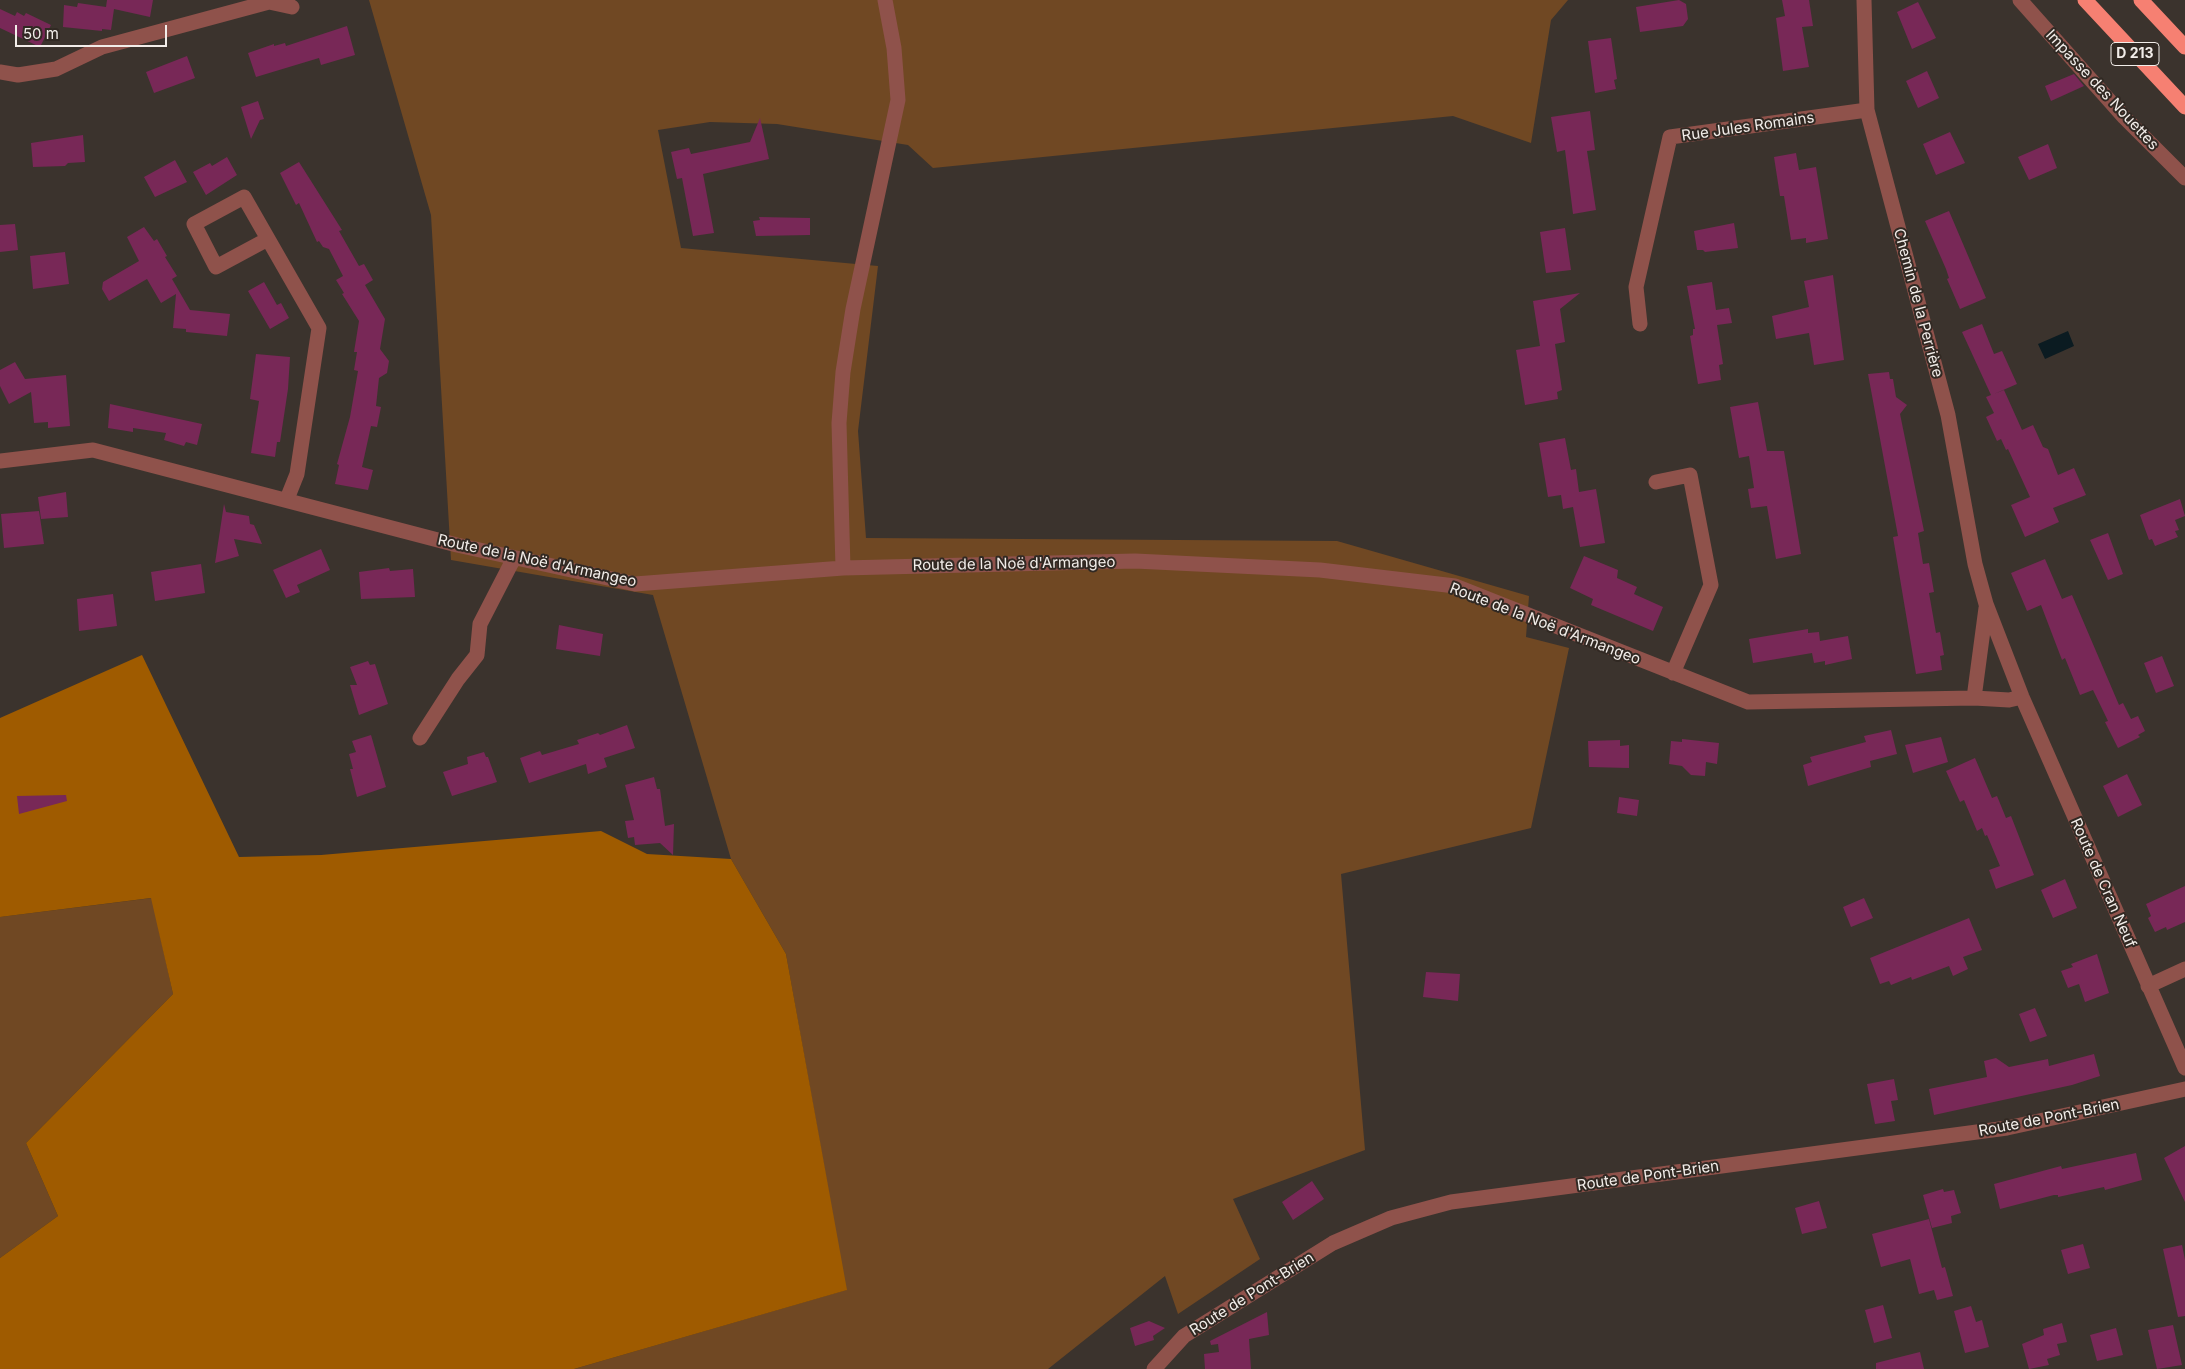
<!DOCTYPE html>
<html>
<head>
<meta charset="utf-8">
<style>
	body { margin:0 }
	#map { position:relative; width:2185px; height:1369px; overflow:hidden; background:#3b332d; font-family:Inter,sans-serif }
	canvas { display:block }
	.scale { position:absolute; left:15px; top:25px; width:152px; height:22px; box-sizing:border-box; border:2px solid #f2ede9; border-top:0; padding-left:6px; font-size:15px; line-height:18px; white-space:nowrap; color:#f2ede9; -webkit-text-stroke:4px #312923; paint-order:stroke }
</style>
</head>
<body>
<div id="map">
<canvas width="2185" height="1369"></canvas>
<div class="scale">50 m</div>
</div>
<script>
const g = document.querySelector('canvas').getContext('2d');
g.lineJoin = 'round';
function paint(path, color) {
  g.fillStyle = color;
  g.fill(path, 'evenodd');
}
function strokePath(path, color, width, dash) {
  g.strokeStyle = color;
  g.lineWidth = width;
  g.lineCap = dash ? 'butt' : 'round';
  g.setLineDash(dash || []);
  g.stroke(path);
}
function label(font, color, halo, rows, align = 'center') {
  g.font = font + ' Inter,sans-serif';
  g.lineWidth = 4;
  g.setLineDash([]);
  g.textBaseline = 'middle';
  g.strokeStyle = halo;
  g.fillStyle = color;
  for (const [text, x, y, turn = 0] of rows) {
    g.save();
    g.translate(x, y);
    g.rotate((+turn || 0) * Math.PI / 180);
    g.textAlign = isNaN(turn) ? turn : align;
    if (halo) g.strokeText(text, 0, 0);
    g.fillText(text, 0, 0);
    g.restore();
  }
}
paint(new Path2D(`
	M 369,0 L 1568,0 L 1551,20 L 1531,143 L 1453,116 L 933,168 L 908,145 L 777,124 L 710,122 L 658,130 L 681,248 L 878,266 L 858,431 L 866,538 L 1337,541 L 1529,596 L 1526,637 L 1569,648 L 1531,828 L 1341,874 L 1365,1150 L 1233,1199 L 1260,1259 L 1178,1314 L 1165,1276 L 1048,1369 L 574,1369 L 846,1290 L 786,954 L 731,859 L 653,595 L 451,560 L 431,215 Z
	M 152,898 L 173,994 L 26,1143 L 58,1216 L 0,1258 L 0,917 Z`), '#704823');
paint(new Path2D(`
	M 142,655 L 239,857 L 321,855 L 601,831 L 647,854 L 731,859 L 786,954 L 847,1290 L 574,1369 L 0,1369 L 0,1258 L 58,1216 L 26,1143 L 173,994 L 151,898 L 0,917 L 0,718 Z`), '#9f5b00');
paint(new Path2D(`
	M 2068,331 L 2074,346 L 2045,359 L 2038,344 Z`), '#0b1b21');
paint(new Path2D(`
	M 107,0 L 153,0 L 150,17 L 114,9 L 111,30 L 102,29 L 102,31 L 63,27 L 64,5 L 77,7 L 78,3 L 106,7 Z
	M 1679,0 L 1686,4 L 1688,19 L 1683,26 L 1640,32 L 1636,7 Z
	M 1782,0 L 1809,0 L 1813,26 L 1802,27 L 1809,67 L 1783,71 L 1776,18 L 1785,16 Z
	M 1918,2 L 1936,38 L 1912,49 L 1897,12 Z
	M 0,9 L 15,16 L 17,12 L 24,16 L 26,13 L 51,25 L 40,47 L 0,28 Z
	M 347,26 L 355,55 L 321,65 L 319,58 L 256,77 L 248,53 L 274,44 L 274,46 L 285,43 L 286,46 Z
	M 1611,38 L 1617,79 L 1614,80 L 1616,89 L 1595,93 L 1588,41 Z
	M 187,56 L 195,78 L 154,93 L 146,72 Z
	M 1927,71 L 1939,98 L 1918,108 L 1906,81 Z
	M 2074,74 L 2084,86 L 2051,101 L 2045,86 Z
	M 258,101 L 264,119 L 260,120 L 251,139 L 241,107 Z
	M 1590,111 L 1595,150 L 1587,151 L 1596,210 L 1573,214 L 1565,150 L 1557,152 L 1551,117 Z
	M 760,118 L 769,159 L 703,174 L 714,233 L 693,236 L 682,178 L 677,179 L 671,152 L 689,148 L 691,154 L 750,142 Z
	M 1950,132 L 1965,163 L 1936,175 L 1923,144 Z
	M 83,135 L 85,162 L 68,163 L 65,166 L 33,167 L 31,143 Z
	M 2048,144 L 2057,168 L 2029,180 L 2018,157 Z
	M 1796,153 L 1799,170 L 1816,167 L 1828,239 L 1806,243 L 1806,238 L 1791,240 L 1784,196 L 1780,196 L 1774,157 Z
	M 227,157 L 237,175 L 206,195 L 193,172 L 210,163 L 212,166 Z
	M 175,160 L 187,182 L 155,197 L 144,177 Z
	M 299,162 L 342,230 L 339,231 L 359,266 L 364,264 L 373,280 L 365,285 L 385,319 L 380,349 L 389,361 L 387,373 L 379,378 L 376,406 L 381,407 L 377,427 L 371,426 L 362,467 L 373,470 L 368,490 L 335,484 L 339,465 L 337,464 L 350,417 L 358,371 L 354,370 L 357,352 L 354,352 L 359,321 L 342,294 L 344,293 L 336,280 L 343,276 L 329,249 L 323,247 L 319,241 L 317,242 L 299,203 L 296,205 L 280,173 Z
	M 1949,211 L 1986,298 L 1960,309 L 1947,279 L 1949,278 L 1946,269 L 1925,221 Z
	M 759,217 L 810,218 L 810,235 L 756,236 L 753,221 L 760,220 Z
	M 1734,223 L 1738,248 L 1705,252 L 1703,250 L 1697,250 L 1694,231 Z
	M 15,224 L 18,250 L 0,252 L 0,225 Z
	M 144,227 L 154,241 L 157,239 L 167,256 L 165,257 L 177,276 L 172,279 L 190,310 L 230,314 L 227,336 L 186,332 L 186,329 L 173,328 L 176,294 L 161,303 L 147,279 L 109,301 L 102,289 L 103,282 L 139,261 L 127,237 Z
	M 1565,228 L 1571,270 L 1546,273 L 1540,232 Z
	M 65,252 L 69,284 L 33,289 L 30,256 Z
	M 1833,275 L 1844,360 L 1814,365 L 1809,333 L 1776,339 L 1772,316 L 1809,307 L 1804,281 Z
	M 264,282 L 277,305 L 281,303 L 289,318 L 270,329 L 248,291 Z
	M 1712,282 L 1716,310 L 1729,308 L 1732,323 L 1717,325 L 1723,364 L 1719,365 L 1721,380 L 1698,384 L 1690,336 L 1693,335 L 1693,329 L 1695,329 L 1687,286 Z
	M 1580,293 L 1560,309 L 1565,342 L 1555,344 L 1562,390 L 1557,392 L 1558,399 L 1525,405 L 1516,350 L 1540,346 L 1533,301 Z
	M 1982,324 L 1994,354 L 2002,351 L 2017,384 L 1994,394 L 2004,390 L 2022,430 L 2033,425 L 2043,447 L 2048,449 L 2058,475 L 2074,468 L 2086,495 L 2053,508 L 2059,522 L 2025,537 L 2011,505 L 2030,497 L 2008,449 L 2006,450 L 2001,439 L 1997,441 L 1986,417 L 1994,413 L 1986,397 L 1991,395 L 1962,332 Z
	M 256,354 L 290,357 L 288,389 L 280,442 L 277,442 L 275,457 L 251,453 L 259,401 L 250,399 Z
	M 15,362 L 25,379 L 66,375 L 70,426 L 48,428 L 48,422 L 34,423 L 31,392 L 9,404 L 0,386 L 0,370 Z
	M 1889,372 L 1890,379 L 1893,379 L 1896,397 L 1907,405 L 1900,414 L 1924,531 L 1918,533 L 1923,564 L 1929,563 L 1934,592 L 1929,593 L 1936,633 L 1940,632 L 1944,655 L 1940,656 L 1942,670 L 1916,674 L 1893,537 L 1898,536 L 1868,374 Z
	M 1758,402 L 1767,451 L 1784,451 L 1801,554 L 1776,559 L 1767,506 L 1751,508 L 1748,489 L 1754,488 L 1749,456 L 1739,458 L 1730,407 Z
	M 110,404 L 202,424 L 197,445 L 186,442 L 184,446 L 164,440 L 166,433 L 133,428 L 133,432 L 108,428 Z
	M 1565,438 L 1571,470 L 1576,469 L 1579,492 L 1596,489 L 1605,543 L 1580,547 L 1573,507 L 1563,509 L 1561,495 L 1548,497 L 1539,443 Z
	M 66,492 L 68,517 L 41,519 L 38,497 Z
	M 2180,499 L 2185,516 L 2175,520 L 2179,530 L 2175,531 L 2178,537 L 2155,546 L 2152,539 L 2149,540 L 2140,515 Z
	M 224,504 L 226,512 L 249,516 L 250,524 L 254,525 L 262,544 L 234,539 L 239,556 L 215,563 Z
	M 39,511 L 44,544 L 4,548 L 1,514 Z
	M 2108,533 L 2123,574 L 2108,580 L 2090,540 Z
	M 321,549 L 330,570 L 297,585 L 300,592 L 286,598 L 273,570 Z
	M 1584,556 L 1618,570 L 1617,578 L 1637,587 L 1634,594 L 1663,607 L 1653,631 L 1591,605 L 1593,599 L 1570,588 Z
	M 2045,559 L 2062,599 L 2072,595 L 2119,705 L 2123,703 L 2131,719 L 2138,716 L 2145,731 L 2138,735 L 2140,737 L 2118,748 L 2105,722 L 2108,721 L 2093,690 L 2080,695 L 2065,658 L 2062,660 L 2041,605 L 2027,611 L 2011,573 Z
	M 201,564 L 205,593 L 155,601 L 151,572 Z
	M 389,568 L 390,571 L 413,569 L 415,597 L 361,599 L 359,572 Z
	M 113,594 L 117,626 L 79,631 L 77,599 Z
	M 559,625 L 603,634 L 600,656 L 556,649 Z
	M 1808,629 L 1808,633 L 1819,632 L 1820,641 L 1848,636 L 1852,659 L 1825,665 L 1825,661 L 1814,663 L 1812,653 L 1753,663 L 1749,639 Z
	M 2162,656 L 2174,686 L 2156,693 L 2144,663 Z
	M 368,661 L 370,665 L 375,664 L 388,704 L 359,715 L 350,685 L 357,685 L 350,667 Z
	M 627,725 L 635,748 L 604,758 L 607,767 L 588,774 L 586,764 L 529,783 L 520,758 L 540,751 L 542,755 L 579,744 L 577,740 L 598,733 L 600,735 Z
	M 1891,730 L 1897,754 L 1870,761 L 1871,767 L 1808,786 L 1803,765 L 1812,762 L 1810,757 L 1866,742 L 1864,736 Z
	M 371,735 L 386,787 L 357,797 L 350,769 L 353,769 L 349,754 L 356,752 L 352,741 Z
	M 1941,737 L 1948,762 L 1913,773 L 1905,745 Z
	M 1682,739 L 1719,743 L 1717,764 L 1706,762 L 1705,776 L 1691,775 L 1682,766 L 1669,764 L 1671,741 L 1682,742 Z
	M 1620,740 L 1620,746 L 1629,745 L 1629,768 L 1589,767 L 1588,741 Z
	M 484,752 L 486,757 L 488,757 L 497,782 L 452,796 L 443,772 L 468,764 L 467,757 Z
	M 1975,758 L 1992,798 L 1997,796 L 2006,818 L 2011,816 L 2034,875 L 1996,889 L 1989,870 L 2000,866 L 1987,835 L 1985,836 L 1982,828 L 1977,831 L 1964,800 L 1960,802 L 1946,771 Z
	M 2127,774 L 2142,805 L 2118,817 L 2103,786 Z
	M 654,777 L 657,789 L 660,789 L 665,826 L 674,824 L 673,855 L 660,843 L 635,845 L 634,837 L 628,838 L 625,821 L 634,820 L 625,785 Z
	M 66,795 L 67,801 L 19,814 L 17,796 Z
	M 1619,797 L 1639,800 L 1637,816 L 1617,813 Z
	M 2065,879 L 2077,908 L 2053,918 L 2041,890 Z
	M 2185,886 L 2185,922 L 2167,930 L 2166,927 L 2155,932 L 2148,918 L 2151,916 L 2146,904 Z
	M 1864,898 L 1873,918 L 1851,927 L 1843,907 Z
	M 1969,918 L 1982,950 L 1963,957 L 1968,969 L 1953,976 L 1949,966 L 1912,980 L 1911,977 L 1891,985 L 1889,981 L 1880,984 L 1870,958 Z
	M 2097,954 L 2109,993 L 2085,1002 L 2079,984 L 2068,988 L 2061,971 L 2073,967 L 2071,964 Z
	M 1426,972 L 1460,974 L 1458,1001 L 1423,997 Z
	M 2035,1008 L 2047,1036 L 2030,1042 L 2019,1014 Z
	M 2094,1054 L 2100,1076 L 2072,1085 L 1934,1115 L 1929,1089 L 1987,1077 L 1984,1061 L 1996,1058 L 2009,1067 L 2048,1059 L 2049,1066 Z
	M 1894,1079 L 1898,1100 L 1891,1101 L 1895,1121 L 1875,1124 L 1867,1084 Z
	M 2185,1146 L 2185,1202 L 2164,1158 Z
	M 2136,1153 L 2142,1180 L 2105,1190 L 2104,1187 L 2058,1197 L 2058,1195 L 2054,1195 L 2000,1209 L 1994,1184 L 2061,1166 L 2062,1169 Z
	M 1312,1181 L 1324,1199 L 1293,1220 L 1282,1202 Z
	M 1943,1189 L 1944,1192 L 1954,1190 L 1961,1213 L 1951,1216 L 1952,1223 L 1932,1228 L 1923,1195 Z
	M 1819,1201 L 1827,1228 L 1802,1234 L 1795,1208 Z
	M 1929,1219 L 1942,1268 L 1945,1267 L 1953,1296 L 1937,1300 L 1934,1290 L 1919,1294 L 1910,1259 L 1881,1267 L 1872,1234 Z
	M 2083,1244 L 2090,1268 L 2068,1274 L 2061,1250 Z
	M 2182,1245 L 2185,1260 L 2185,1316 L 2178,1317 L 2163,1249 Z
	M 1883,1305 L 1892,1338 L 1874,1343 L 1865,1310 Z
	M 1971,1306 L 1976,1322 L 1982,1320 L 1989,1347 L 1965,1353 L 1954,1311 Z
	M 1267,1312 L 1269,1335 L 1249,1339 L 1251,1369 L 1205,1369 L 1204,1354 L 1219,1352 L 1218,1344 L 1211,1345 L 1210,1341 Z
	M 1149,1321 L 1165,1328 L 1153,1336 L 1154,1340 L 1135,1346 L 1130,1328 Z
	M 2062,1323 L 2067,1342 L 2057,1344 L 2060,1355 L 2047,1359 L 2049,1365 L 2029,1369 L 2022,1344 L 2044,1335 L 2043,1329 Z
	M 2173,1325 L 2182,1365 L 2157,1369 L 2148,1330 Z
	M 2116,1328 L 2123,1355 L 2097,1361 L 2090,1335 Z
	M 1920,1352 L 1924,1369 L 1876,1369 L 1876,1363 Z`), '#782857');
strokePath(new Path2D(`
	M 1864,0 L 1867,110 L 1948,415 L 1975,564 L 1986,604 L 2022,697 L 2185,1068
	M 2020,0 L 2124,117 L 2185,178
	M 0,72 L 18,75 L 56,69 L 102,47 L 269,2 L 292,7
	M 268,239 L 216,267 L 194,224 L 244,197 L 319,328 L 297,474 L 287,499
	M 1640,324 L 1636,287 L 1670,137 L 1867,110
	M 0,461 L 93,450 L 457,545 L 635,584 L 843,568 L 1135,561 L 1320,570 L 1455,586 L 1748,702 L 1974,698 L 2009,700 L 2022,697
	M 1656,482 L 1690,475 L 1711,585 L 1673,673
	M 843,568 L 839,423 L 843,372 L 853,309 L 898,100 L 894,48 L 885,0
	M 1974,698 L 1986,608
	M 420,738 L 458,679 L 477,655 L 480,624 L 514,558
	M 2148,986 L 2185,969
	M 1154,1369 L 1184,1336 L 1333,1243 L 1391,1218 L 1451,1202 L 2007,1128 L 2185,1089`), '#8f524b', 15);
strokePath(new Path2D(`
	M 2085,0 L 2185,107
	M 2141,0 L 2185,47`), '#f68072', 15);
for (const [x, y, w] of [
	[2135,54,48]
]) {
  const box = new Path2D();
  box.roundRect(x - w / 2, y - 11.5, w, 23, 4);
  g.fillStyle = '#312923';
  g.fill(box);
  strokePath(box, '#f2ede9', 1);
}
label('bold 14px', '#f2ede9', null, [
	["D 213",2135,54]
]);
label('15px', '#f2ede9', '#312923', [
	["Impasse des Nouettes",2102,90,47],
	["Rue Jules Romains",1748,127,-8],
	["Chemin de la Perrière",1918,303,75],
	["Route de la Noë d'Armangeo",537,561,12],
	["Route de la Noë d'Armangeo",1014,564,-1],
	["Route de la Noë d'Armangeo",1545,624,21],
	["Route de Cran Neuf",2103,883,66],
	["Route de Pont-Brien",2049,1118,-11],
	["Route de Pont-Brien",1648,1176,-8],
	["Route de Pont-Brien",1252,1294,-32]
]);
</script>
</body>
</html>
